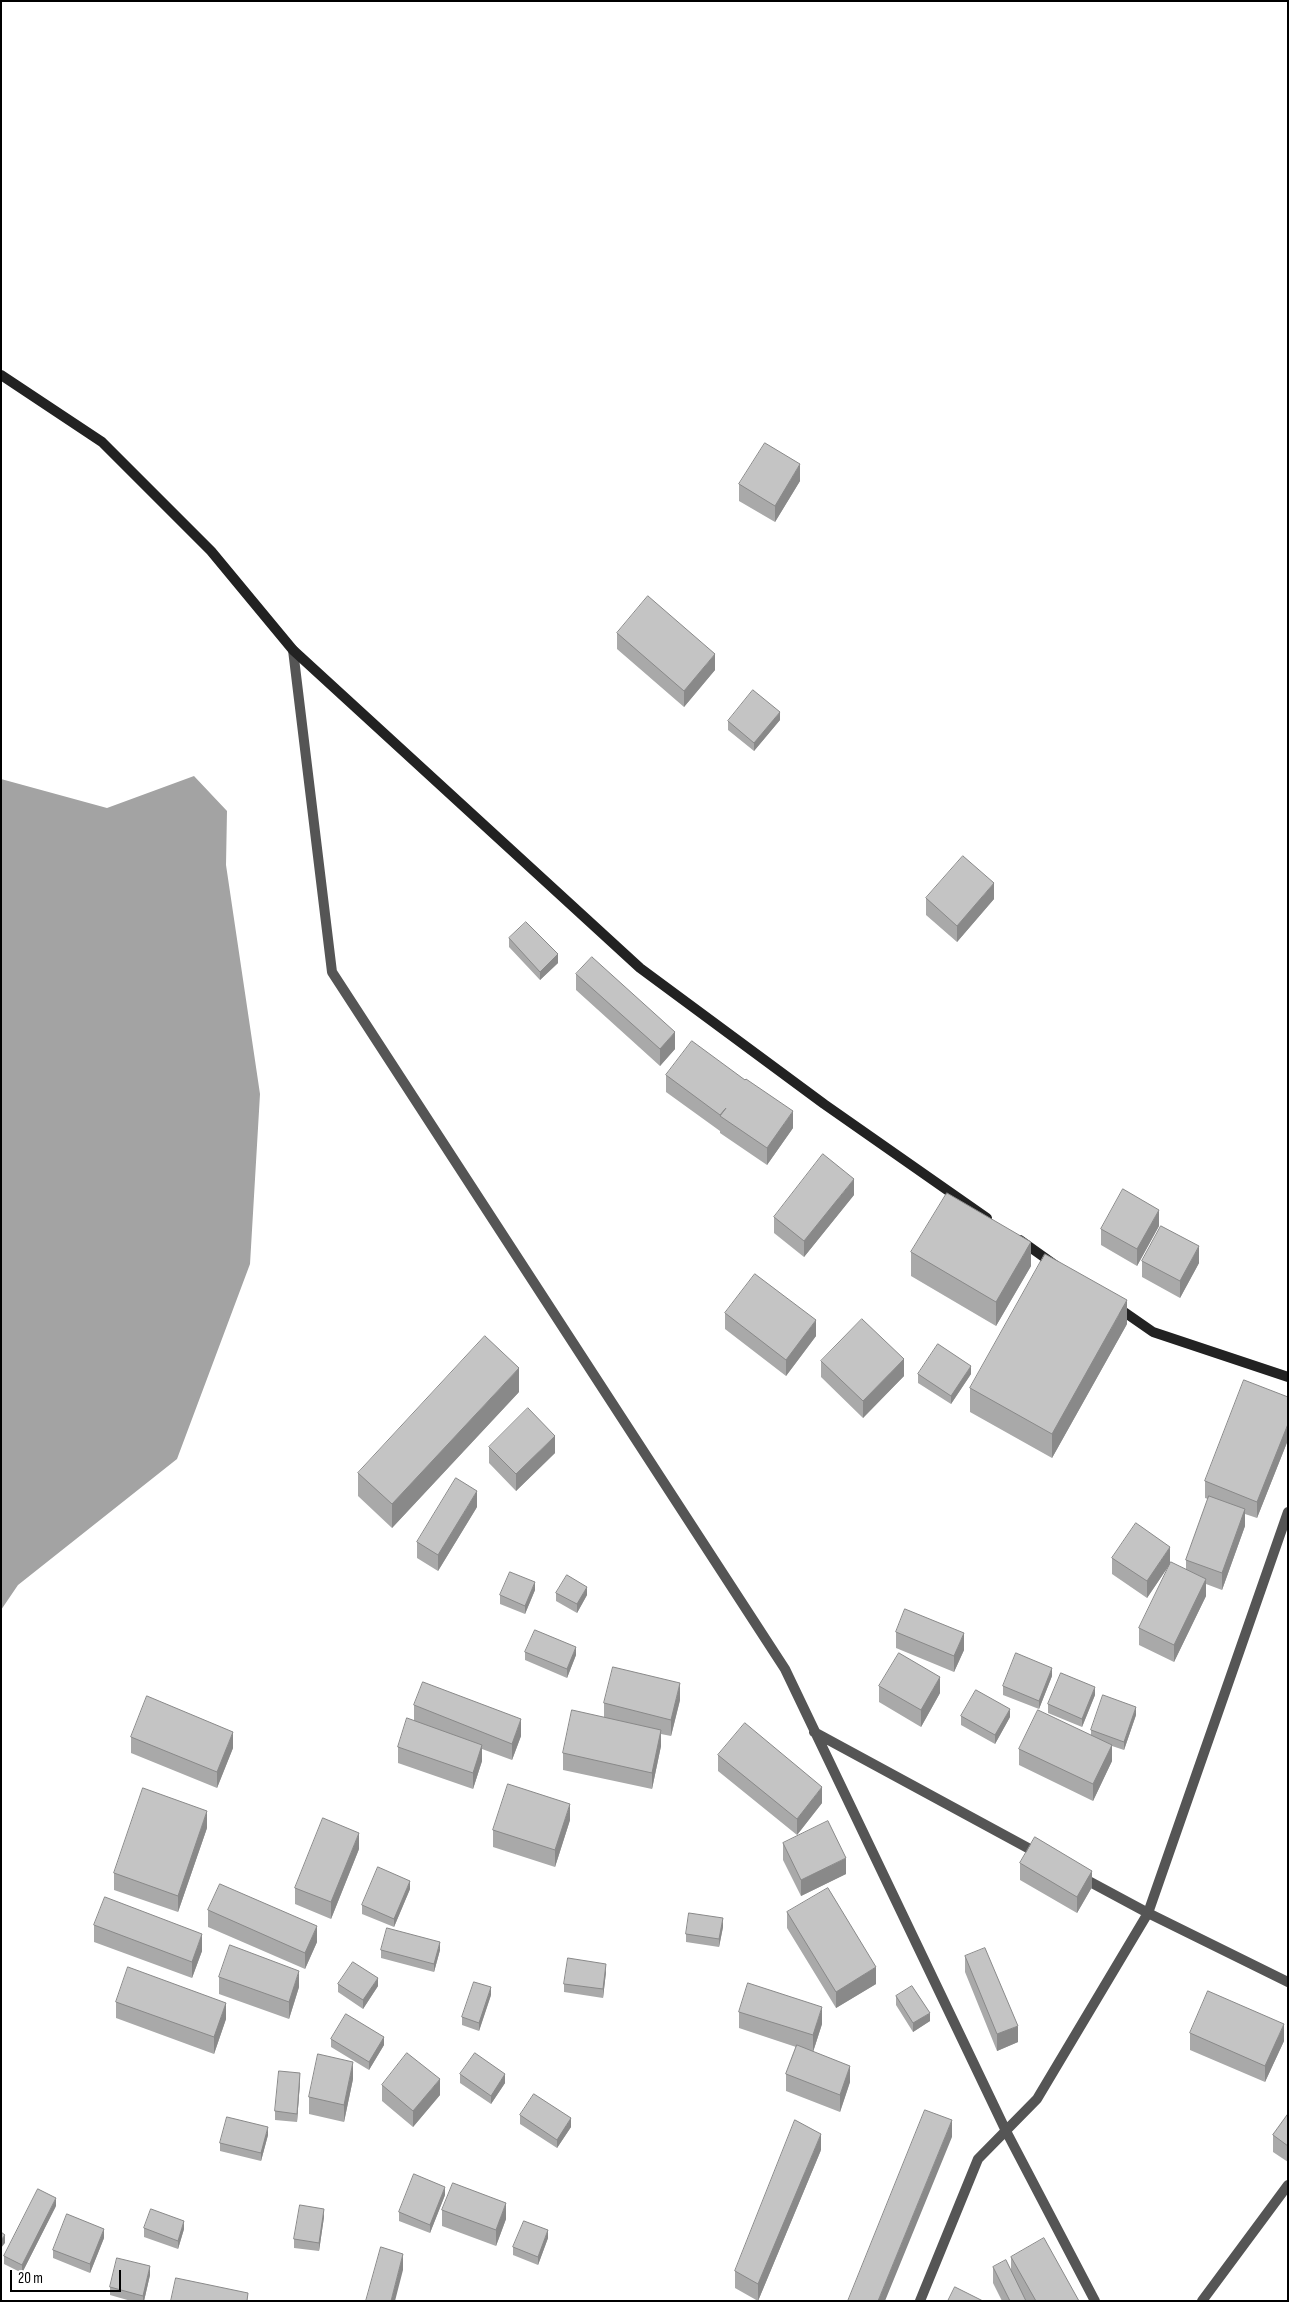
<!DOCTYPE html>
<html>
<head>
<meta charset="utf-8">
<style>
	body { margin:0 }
	#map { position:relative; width:1289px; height:2302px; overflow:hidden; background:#fff; font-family:"Sofia Sans Condensed",sans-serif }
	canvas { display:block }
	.frame { position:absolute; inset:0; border:2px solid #000; pointer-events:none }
	.scale { position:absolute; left:10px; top:2270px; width:111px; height:22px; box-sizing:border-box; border:2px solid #000; border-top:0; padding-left:6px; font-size:15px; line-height:18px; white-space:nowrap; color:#000; -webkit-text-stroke:4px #fff; paint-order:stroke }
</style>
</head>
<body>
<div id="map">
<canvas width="1289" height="2302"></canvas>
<div class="frame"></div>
<div class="scale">20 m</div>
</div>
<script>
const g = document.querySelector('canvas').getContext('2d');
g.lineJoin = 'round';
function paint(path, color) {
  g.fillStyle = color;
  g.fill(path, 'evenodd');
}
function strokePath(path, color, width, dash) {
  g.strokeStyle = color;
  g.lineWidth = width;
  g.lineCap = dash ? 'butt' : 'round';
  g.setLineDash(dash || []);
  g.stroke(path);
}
paint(new Path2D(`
	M 194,776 L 227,811 L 226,865 L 260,1094 L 250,1264 L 177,1459 L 18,1585 L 1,1610 L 1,779 L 107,808 Z`), '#a3a3a3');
strokePath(new Path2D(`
	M 293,650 L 332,972 L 785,1669 L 1006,2131 L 1095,2301
	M 814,1732 L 1039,1854
	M 1081,1877 L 1148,1913 L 1288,1982
	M 920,2301 L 978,2159 L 1037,2099 L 1148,1913 L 1288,1512
	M 1202,2301 L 1288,2185`), '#555', 10);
strokePath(new Path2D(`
	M 1,375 L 102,442 L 211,551 L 293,650 L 640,968 L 824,1104 L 987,1218
	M 1020,1240 L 1055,1265
	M 1117,1307 L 1153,1332 L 1288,1377`), '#222', 10);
paint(new Path2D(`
	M 800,481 L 775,522 L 739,501 L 739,484 Z
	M 617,633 L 715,670 L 684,707 L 617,649 Z
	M 780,720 L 754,751 L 728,730 L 728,721 Z
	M 926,898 L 994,899 L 957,942 L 926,915 Z
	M 509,938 L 558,963 L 540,980 L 509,947 Z
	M 576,974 L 675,1049 L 660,1066 L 576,990 Z
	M 666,1075 L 793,1128 L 767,1165 L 720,1133 L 720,1131 L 666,1092 Z
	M 854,1195 L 804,1257 L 774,1233 L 774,1217 Z
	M 1159,1226 L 1137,1266 L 1101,1245 L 1101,1229 Z
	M 911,1252 L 1031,1266 L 996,1326 L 911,1276 Z
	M 1142,1261 L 1199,1263 L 1180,1298 L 1142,1277 Z
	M 725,1313 L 816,1336 L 786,1376 L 725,1329 Z
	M 1127,1324 L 1052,1458 L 970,1412 L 970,1388 Z
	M 821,1361 L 904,1376 L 863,1418 L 821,1377 Z
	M 918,1374 L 971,1374 L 951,1404 L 918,1383 Z
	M 519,1392 L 392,1528 L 358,1496 L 358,1473 Z
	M 1288,1397 L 1288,1440 L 1257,1518 L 1245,1514 L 1245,1526 L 1222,1590 L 1206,1584 L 1206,1596 L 1174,1662 L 1139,1645 L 1139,1628 L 1186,1570 L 1186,1560 L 1208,1499 L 1205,1498 L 1205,1481 Z
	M 489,1447 L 555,1453 L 516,1491 L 489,1463 Z
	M 477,1507 L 438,1571 L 417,1558 L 417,1542 Z
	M 1112,1558 L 1170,1564 L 1147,1598 L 1112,1574 Z
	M 535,1590 L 525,1614 L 500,1604 L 500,1595 Z
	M 556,1593 L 587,1595 L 577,1613 L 556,1601 Z
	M 896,1632 L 964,1650 L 954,1672 L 896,1648 Z
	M 525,1652 L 576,1655 L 567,1678 L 525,1660 Z
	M 1052,1676 L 1039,1709 L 1003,1695 L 1003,1686 Z
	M 879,1686 L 940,1693 L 921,1727 L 879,1702 Z
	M 1095,1695 L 1082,1727 L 1048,1713 L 1048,1704 Z
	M 680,1700 L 671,1736 L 661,1734 L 661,1746 L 652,1789 L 563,1770 L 563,1753 L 604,1717 L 604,1703 Z
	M 414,1705 L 521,1736 L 512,1760 L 482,1749 L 482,1761 L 473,1789 L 398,1763 L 398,1747 L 414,1721 Z
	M 1136,1715 L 1124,1750 L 1112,1746 L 1112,1761 L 1093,1801 L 1019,1765 L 1019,1749 L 1091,1735 L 1091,1730 Z
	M 961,1716 L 1010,1717 L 995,1744 L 961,1725 Z
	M 131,1737 L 233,1748 L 217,1788 L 131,1753 Z
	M 718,1755 L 822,1803 L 797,1835 L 718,1771 Z
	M 570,1820 L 555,1867 L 493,1847 L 493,1830 Z
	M 207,1828 L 178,1912 L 114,1890 L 114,1873 Z
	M 783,1843 L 846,1874 L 801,1896 L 783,1860 Z
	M 359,1849 L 331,1919 L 295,1904 L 295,1888 Z
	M 1020,1863 L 1092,1887 L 1077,1913 L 1020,1880 Z
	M 410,1889 L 394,1927 L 362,1914 L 362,1905 Z
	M 208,1910 L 317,1942 L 305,1969 L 208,1927 Z
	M 787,1912 L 876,1984 L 836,2008 L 787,1928 Z
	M 94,1925 L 202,1951 L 192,1978 L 94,1942 Z
	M 723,1927 L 719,1947 L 686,1942 L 686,1934 Z
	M 381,1950 L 440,1950 L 434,1972 L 381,1958 Z
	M 965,1956 L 1018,2042 L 997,2051 L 965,1972 Z
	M 606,1972 L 603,1998 L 564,1992 L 564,1984 Z
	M 219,1977 L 299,1987 L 289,2019 L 219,1994 Z
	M 338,1984 L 378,1986 L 363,2009 L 338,1992 Z
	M 491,1995 L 479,2031 L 462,2025 L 462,2017 Z
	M 896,1996 L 930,2021 L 913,2032 L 896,2005 Z
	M 116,2002 L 226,2019 L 214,2054 L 116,2018 Z
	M 739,2012 L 822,2024 L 813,2052 L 850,2082 L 840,2112 L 786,2091 L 786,2074 L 796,2047 L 739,2028 Z
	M 1190,2033 L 1284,2041 L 1265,2082 L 1190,2050 Z
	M 331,2039 L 384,2045 L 369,2070 L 331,2047 Z
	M 460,2074 L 505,2083 L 491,2104 L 460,2083 Z
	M 353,2079 L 344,2122 L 309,2114 L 309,2097 Z
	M 300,2082 L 297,2122 L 275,2120 L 275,2111 Z
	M 382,2085 L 440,2095 L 413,2127 L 382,2101 Z
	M 1288,2114 L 1288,2162 L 1273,2152 L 1273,2135 Z
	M 520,2115 L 571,2127 L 557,2148 L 520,2124 Z
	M 268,2135 L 261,2161 L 220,2151 L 220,2143 Z
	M 821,2150 L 758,2301 L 735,2288 L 735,2271 Z
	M 445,2195 L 430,2233 L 399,2221 L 399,2212 Z
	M 56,2206 L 22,2273 L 4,2264 L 4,2256 Z
	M 442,2210 L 506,2219 L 496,2246 L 442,2226 Z
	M 324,2217 L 319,2251 L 294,2248 L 294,2239 Z
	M 144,2228 L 184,2229 L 178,2249 L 144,2237 Z
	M 104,2238 L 90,2273 L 53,2258 L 53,2250 Z
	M 548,2238 L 538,2265 L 513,2255 L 513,2247 Z
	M 1011,2257 L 1079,2301 L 1002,2301 L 993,2283 L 993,2267 L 1011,2271 Z
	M 150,2275 L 144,2301 L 131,2301 L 110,2295 L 110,2287 Z`), '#a9a9a9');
paint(new Path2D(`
	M 800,464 L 800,481 L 775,522 L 775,506 Z
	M 715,654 L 715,670 L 684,707 L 684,691 Z
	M 780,712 L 780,720 L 754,751 L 754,743 Z
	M 994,883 L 994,899 L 957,942 L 957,926 Z
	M 558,954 L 558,963 L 540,980 L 540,972 Z
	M 675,1032 L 675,1049 L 660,1066 L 660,1049 Z
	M 793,1111 L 793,1128 L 767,1165 L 767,1148 Z
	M 854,1179 L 854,1195 L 804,1257 L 804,1241 Z
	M 1159,1210 L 1159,1226 L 1137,1266 L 1137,1249 Z
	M 1031,1242 L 1031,1266 L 996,1326 L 996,1302 Z
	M 1199,1246 L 1199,1263 L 1180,1298 L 1180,1281 Z
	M 1127,1300 L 1127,1324 L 1052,1458 L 1052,1434 Z
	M 816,1320 L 816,1336 L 786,1376 L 786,1360 Z
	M 904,1359 L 904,1376 L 863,1418 L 863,1401 Z
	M 971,1366 L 971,1374 L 951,1404 L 951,1396 Z
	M 519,1368 L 519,1392 L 392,1528 L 392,1504 Z
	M 1288,1424 L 1288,1440 L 1257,1518 L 1257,1502 Z
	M 555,1436 L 555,1453 L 516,1491 L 516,1474 Z
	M 477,1491 L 477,1507 L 438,1571 L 438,1555 Z
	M 1245,1509 L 1245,1526 L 1222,1590 L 1222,1573 Z
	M 1170,1547 L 1170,1564 L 1147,1598 L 1147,1581 Z
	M 1206,1579 L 1206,1596 L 1174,1662 L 1174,1645 Z
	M 535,1582 L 535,1590 L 525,1614 L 525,1606 Z
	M 587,1587 L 587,1595 L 577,1613 L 577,1604 Z
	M 964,1633 L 964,1650 L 954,1672 L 954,1656 Z
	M 576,1647 L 576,1655 L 567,1678 L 567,1669 Z
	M 1052,1668 L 1052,1676 L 1039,1709 L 1039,1701 Z
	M 940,1677 L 940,1693 L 921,1727 L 921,1710 Z
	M 680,1683 L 680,1700 L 671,1736 L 671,1720 Z
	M 1095,1687 L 1095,1695 L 1082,1727 L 1082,1719 Z
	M 1136,1707 L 1136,1715 L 1124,1750 L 1124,1742 Z
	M 1010,1709 L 1010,1717 L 995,1744 L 995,1735 Z
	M 521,1719 L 521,1736 L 512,1760 L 512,1744 Z
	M 661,1730 L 661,1746 L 652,1789 L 652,1773 Z
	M 233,1732 L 233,1748 L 217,1788 L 217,1772 Z
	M 482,1745 L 482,1761 L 473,1789 L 473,1773 Z
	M 1112,1745 L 1112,1761 L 1093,1801 L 1093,1784 Z
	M 822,1787 L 822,1803 L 797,1835 L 797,1819 Z
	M 570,1804 L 570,1820 L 555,1867 L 555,1850 Z
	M 207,1811 L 207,1828 L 178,1912 L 178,1896 Z
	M 359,1833 L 359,1849 L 331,1919 L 331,1902 Z
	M 846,1858 L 846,1874 L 801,1896 L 801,1880 Z
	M 1092,1871 L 1092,1887 L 1077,1913 L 1077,1897 Z
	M 410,1881 L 410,1889 L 394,1927 L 394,1919 Z
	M 723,1918 L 723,1927 L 719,1947 L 719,1939 Z
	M 317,1926 L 317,1942 L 305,1969 L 305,1953 Z
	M 202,1934 L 202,1951 L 192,1978 L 192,1962 Z
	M 440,1942 L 440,1950 L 434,1972 L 434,1964 Z
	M 606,1964 L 606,1972 L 603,1998 L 603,1989 Z
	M 876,1967 L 876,1984 L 836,2008 L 836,1992 Z
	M 299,1971 L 299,1987 L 289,2019 L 289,2002 Z
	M 378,1978 L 378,1986 L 363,2009 L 363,2000 Z
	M 491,1987 L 491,1995 L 479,2031 L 479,2023 Z
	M 226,2003 L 226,2019 L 214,2054 L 214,2037 Z
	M 822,2007 L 822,2024 L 813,2052 L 813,2035 Z
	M 930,2013 L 930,2021 L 913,2032 L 913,2023 Z
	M 1284,2024 L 1284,2041 L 1265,2082 L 1265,2066 Z
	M 1018,2026 L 1018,2042 L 997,2051 L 997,2034 Z
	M 384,2037 L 384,2045 L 369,2070 L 369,2062 Z
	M 353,2062 L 353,2079 L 344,2122 L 344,2105 Z
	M 850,2066 L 850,2082 L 840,2112 L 840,2095 Z
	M 300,2073 L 300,2082 L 297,2122 L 297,2114 Z
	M 505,2074 L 505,2083 L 491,2104 L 491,2096 Z
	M 440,2079 L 440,2095 L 413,2127 L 413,2111 Z
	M 571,2118 L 571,2127 L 557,2148 L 557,2140 Z
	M 952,2120 L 952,2137 L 885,2301 L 878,2301 Z
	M 268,2127 L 268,2135 L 261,2161 L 261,2153 Z
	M 821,2134 L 821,2150 L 758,2301 L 758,2284 Z
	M 445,2187 L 445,2195 L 430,2233 L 430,2225 Z
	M 56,2198 L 56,2206 L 22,2273 L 22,2265 Z
	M 506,2203 L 506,2219 L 496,2246 L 496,2230 Z
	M 324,2209 L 324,2217 L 319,2251 L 319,2243 Z
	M 184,2221 L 184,2229 L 178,2249 L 178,2241 Z
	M 104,2229 L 104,2238 L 90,2273 L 90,2264 Z
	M 548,2230 L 548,2238 L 538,2265 L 538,2257 Z
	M 5,2235 L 5,2243 L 1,2248 L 1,2240 Z
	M 403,2254 L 403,2270 L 395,2301 L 391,2301 Z
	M 150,2266 L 150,2275 L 144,2301 L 143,2301 L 143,2296 Z`), '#898989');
const building = new Path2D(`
	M 765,443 L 800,464 L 775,506 L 739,484 Z
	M 648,596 L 715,654 L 684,691 L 617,633 Z
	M 753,690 L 780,712 L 754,743 L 728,721 Z
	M 963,856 L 994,883 L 957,926 L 926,898 Z
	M 526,922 L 558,954 L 540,972 L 509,938 Z
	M 592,957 L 675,1032 L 660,1049 L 576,974 Z
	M 692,1041 L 745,1080 L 746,1079 L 793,1111 L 767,1148 L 720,1116 L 726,1108 L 720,1115 L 666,1075 Z
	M 823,1154 L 854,1179 L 804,1241 L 774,1217 Z
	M 1123,1189 L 1159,1210 L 1137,1249 L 1101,1229 Z
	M 947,1193 L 1031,1242 L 996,1302 L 911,1252 Z
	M 1161,1226 L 1199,1246 L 1180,1281 L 1142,1261 Z
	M 1045,1254 L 1127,1300 L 1052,1434 L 970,1388 Z
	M 755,1274 L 816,1320 L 786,1360 L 725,1313 Z
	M 862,1319 L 904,1359 L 863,1401 L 821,1361 Z
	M 485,1336 L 519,1368 L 392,1504 L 358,1473 Z
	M 938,1344 L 971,1366 L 951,1396 L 918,1374 Z
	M 1244,1380 L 1288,1397 L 1288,1424 L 1257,1502 L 1205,1481 Z
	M 528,1408 L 555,1436 L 516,1474 L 489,1447 Z
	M 456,1478 L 477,1491 L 438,1555 L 417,1542 Z
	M 1209,1496 L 1245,1509 L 1222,1573 L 1186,1560 Z
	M 1136,1523 L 1170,1547 L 1147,1581 L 1112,1558 Z
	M 1171,1562 L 1206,1579 L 1174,1645 L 1139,1628 Z
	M 510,1572 L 535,1582 L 525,1606 L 500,1595 Z
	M 567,1575 L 587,1587 L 577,1604 L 556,1593 Z
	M 905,1609 L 964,1633 L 954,1656 L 896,1632 Z
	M 535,1630 L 576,1647 L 567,1669 L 525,1652 Z
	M 899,1653 L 940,1677 L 921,1710 L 879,1686 Z
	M 1016,1653 L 1052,1668 L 1039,1701 L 1003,1686 Z
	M 613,1667 L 680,1683 L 671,1720 L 604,1703 Z
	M 1061,1673 L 1095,1687 L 1082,1719 L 1048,1704 Z
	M 423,1682 L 521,1719 L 512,1744 L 414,1705 Z
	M 976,1690 L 1010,1709 L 995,1735 L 961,1716 Z
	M 1103,1695 L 1136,1707 L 1124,1742 L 1091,1730 Z
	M 147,1696 L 233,1732 L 217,1772 L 131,1737 Z
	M 572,1710 L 661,1730 L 652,1773 L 563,1753 Z
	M 1038,1710 L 1112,1745 L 1093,1784 L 1019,1749 Z
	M 407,1718 L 482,1745 L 473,1773 L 398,1747 Z
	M 745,1723 L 822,1787 L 797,1819 L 718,1755 Z
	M 508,1784 L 570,1804 L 555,1850 L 493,1830 Z
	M 143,1788 L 207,1811 L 178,1896 L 114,1873 Z
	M 323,1818 L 359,1833 L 331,1902 L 295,1888 Z
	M 828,1821 L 846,1858 L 801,1880 L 783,1843 Z
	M 1035,1837 L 1092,1871 L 1077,1897 L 1020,1863 Z
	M 378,1867 L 410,1881 L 394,1919 L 362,1905 Z
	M 220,1884 L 317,1926 L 305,1953 L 208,1910 Z
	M 828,1888 L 876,1967 L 836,1992 L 787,1912 Z
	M 105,1897 L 202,1934 L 192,1962 L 94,1925 Z
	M 689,1913 L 723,1918 L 719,1939 L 686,1934 Z
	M 387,1928 L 440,1942 L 434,1964 L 381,1950 Z
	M 230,1945 L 299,1971 L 289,2002 L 219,1977 Z
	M 985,1948 L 1018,2026 L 997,2034 L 965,1956 Z
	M 568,1958 L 606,1964 L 603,1989 L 564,1984 Z
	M 353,1962 L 378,1978 L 363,2000 L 338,1984 Z
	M 128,1967 L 226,2003 L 214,2037 L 116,2002 Z
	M 474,1982 L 491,1987 L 479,2023 L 462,2017 Z
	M 748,1983 L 822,2007 L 813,2035 L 739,2012 Z
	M 912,1986 L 930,2013 L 913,2023 L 896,1996 Z
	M 1208,1991 L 1284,2024 L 1265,2066 L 1190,2033 Z
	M 346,2014 L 384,2037 L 369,2062 L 331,2039 Z
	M 797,2045 L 850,2066 L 840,2095 L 786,2074 Z
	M 407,2053 L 440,2079 L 413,2111 L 382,2085 Z
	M 475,2053 L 505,2074 L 491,2096 L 460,2074 Z
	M 318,2054 L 353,2062 L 344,2105 L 309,2097 Z
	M 279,2071 L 300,2073 L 297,2114 L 275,2111 Z
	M 534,2094 L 571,2118 L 557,2140 L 520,2115 Z
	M 925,2110 L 952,2120 L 878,2301 L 848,2301 Z
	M 1288,2114 L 1288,2146 L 1273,2135 Z
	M 227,2117 L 268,2127 L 261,2153 L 220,2143 Z
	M 795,2120 L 821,2134 L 758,2284 L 735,2271 Z
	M 414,2174 L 445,2187 L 430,2225 L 399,2212 Z
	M 453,2183 L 506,2203 L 496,2230 L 442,2210 Z
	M 38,2189 L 56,2198 L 22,2265 L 4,2256 Z
	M 300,2205 L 324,2209 L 319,2243 L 294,2239 Z
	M 151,2209 L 184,2221 L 178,2241 L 144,2228 Z
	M 67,2214 L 104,2229 L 90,2264 L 53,2250 Z
	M 524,2221 L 548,2230 L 538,2257 L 513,2247 Z
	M 1,2232 L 5,2235 L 1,2240 Z
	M 1044,2238 L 1079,2301 L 1036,2301 L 1011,2257 Z
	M 381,2247 L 403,2254 L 391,2301 L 366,2301 Z
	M 117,2258 L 150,2266 L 143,2296 L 110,2287 Z
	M 1006,2260 L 1026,2301 L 1010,2301 L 993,2267 Z
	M 176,2278 L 248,2293 L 247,2301 L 171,2301 Z
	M 955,2287 L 983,2301 L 948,2301 Z`);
paint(building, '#c4c4c4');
strokePath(building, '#898989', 1);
</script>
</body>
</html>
